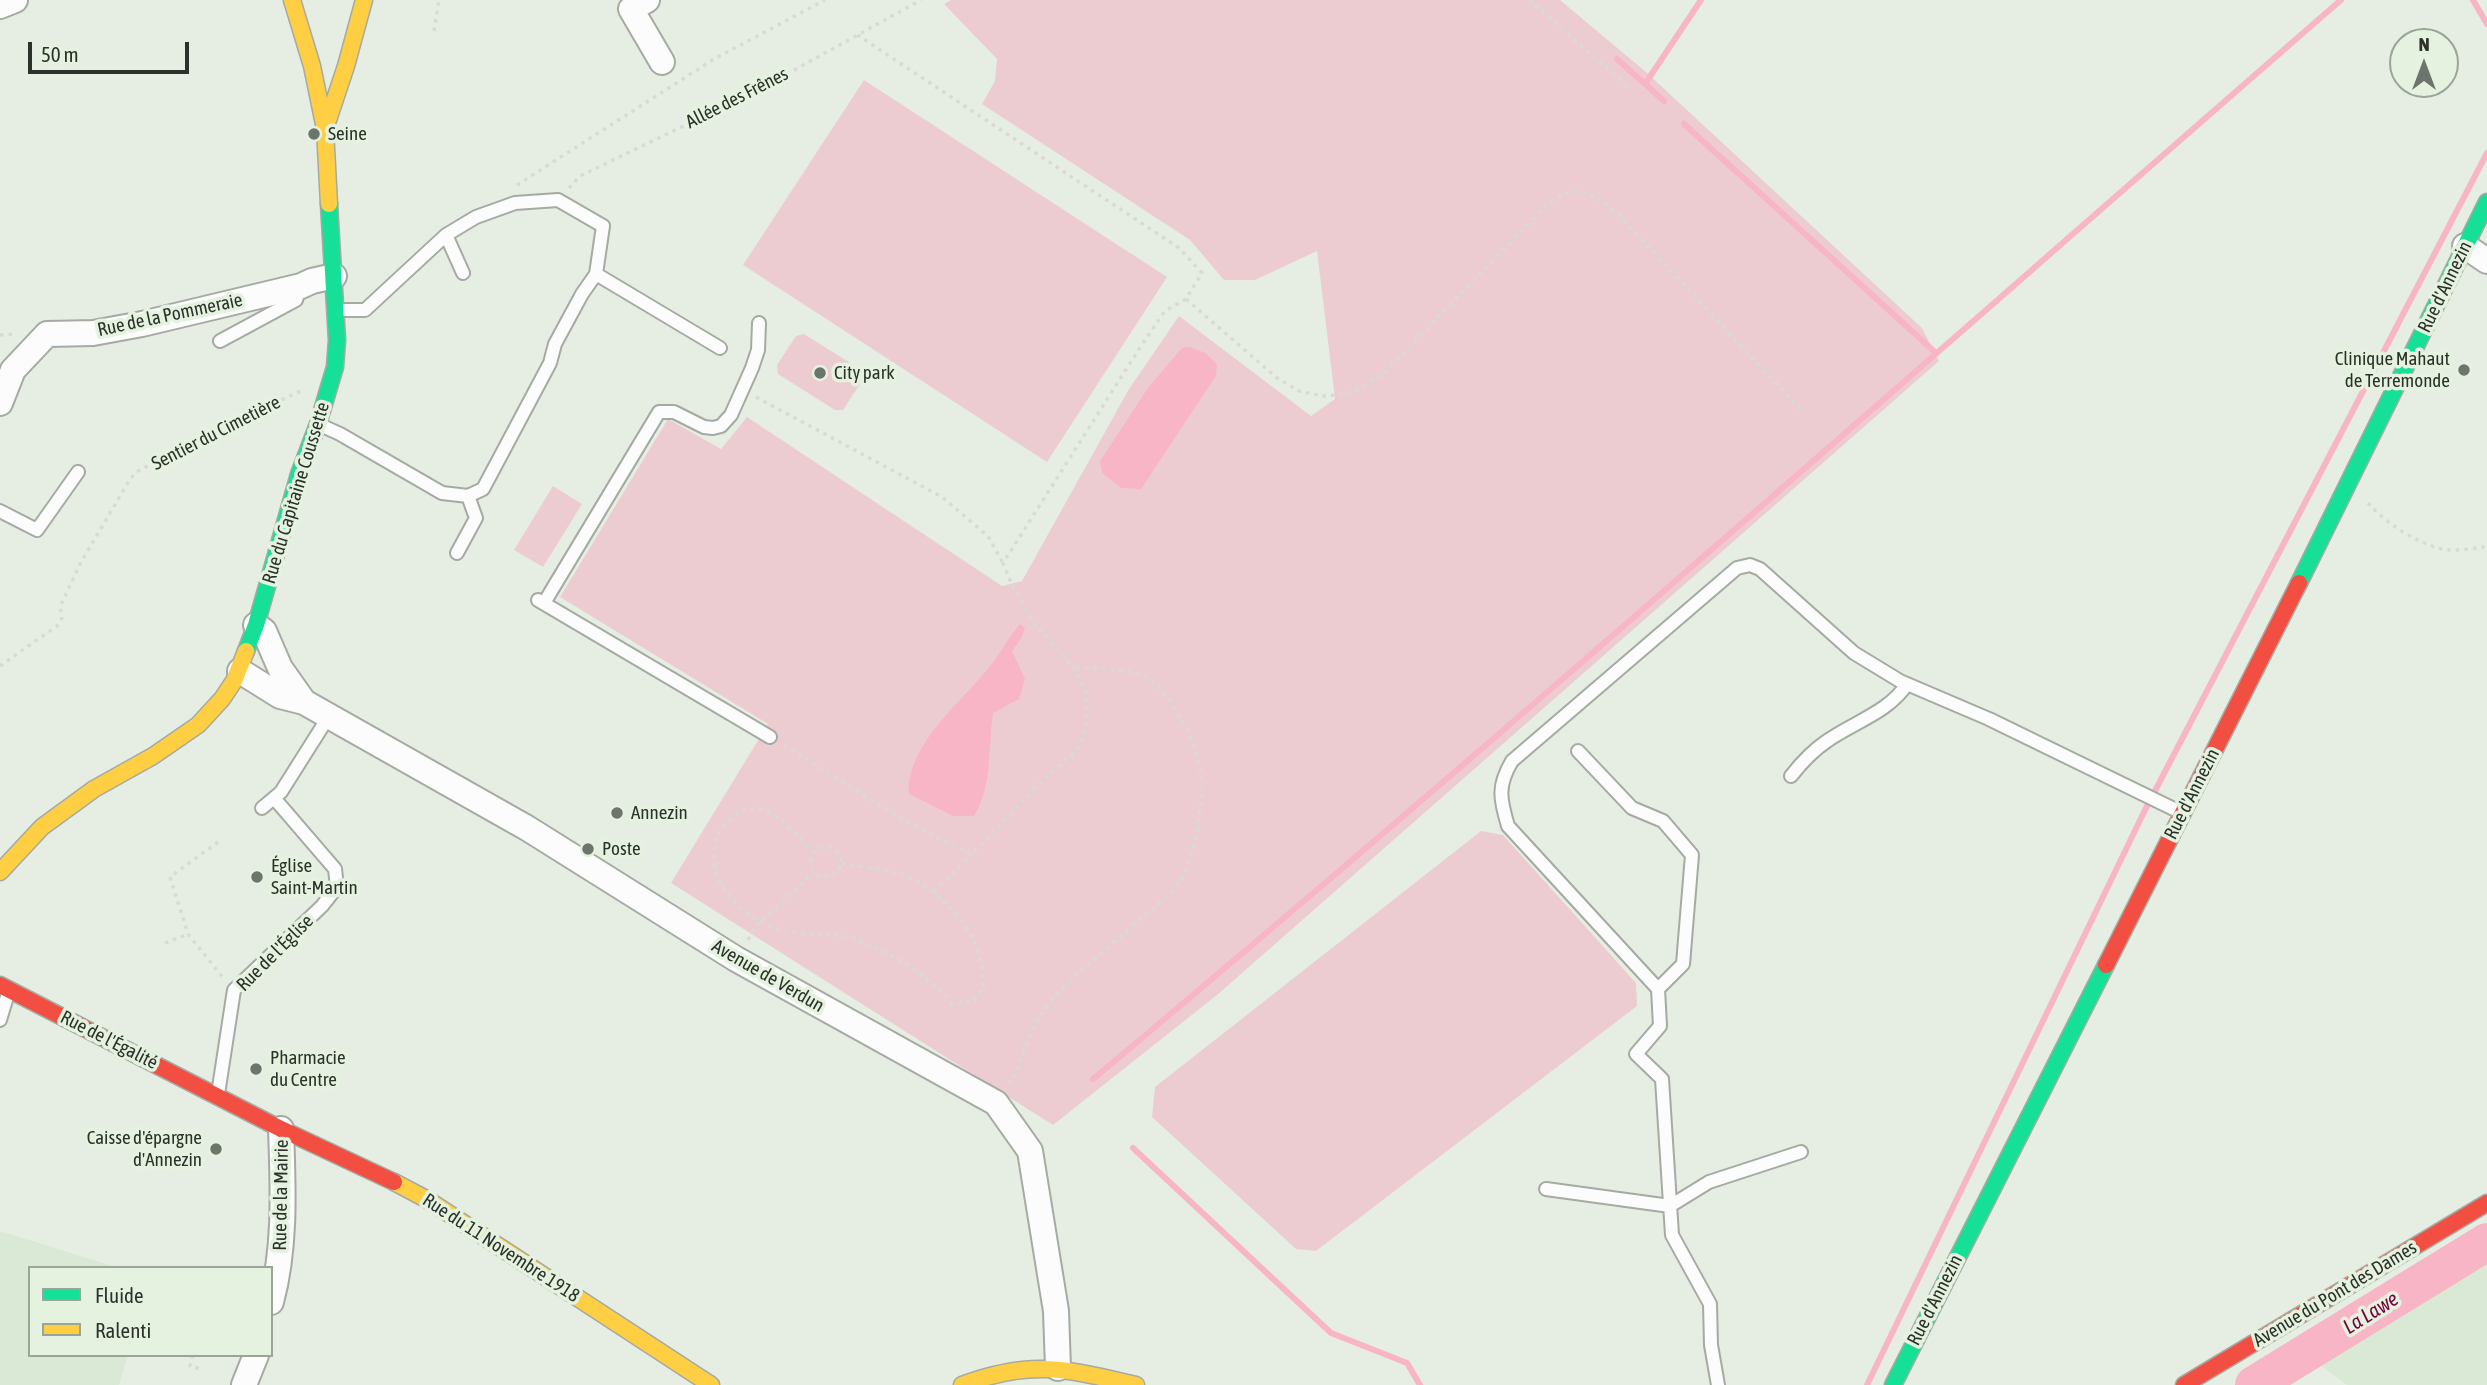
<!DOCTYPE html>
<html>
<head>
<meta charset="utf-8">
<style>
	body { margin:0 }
	#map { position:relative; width:2487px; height:1385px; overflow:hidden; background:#e6eee3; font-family:"Asap Condensed",sans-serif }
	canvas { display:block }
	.legend { position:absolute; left:28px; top:1266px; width:245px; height:91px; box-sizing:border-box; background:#e4f2df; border:2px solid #9aa597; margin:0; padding:9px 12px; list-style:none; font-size:21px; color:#2c322b }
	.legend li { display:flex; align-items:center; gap:14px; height:35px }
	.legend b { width:35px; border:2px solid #9aa597 }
	.north { position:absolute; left:2389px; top:28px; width:70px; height:70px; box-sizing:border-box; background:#e4f2df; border:2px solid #9aa597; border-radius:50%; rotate:0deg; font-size:19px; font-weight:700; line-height:28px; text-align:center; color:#2c322b }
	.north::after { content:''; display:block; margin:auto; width:24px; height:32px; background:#6d746b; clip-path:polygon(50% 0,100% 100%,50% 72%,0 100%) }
	.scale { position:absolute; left:28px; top:42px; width:161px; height:32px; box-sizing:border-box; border:4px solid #2c322b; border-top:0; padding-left:9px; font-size:21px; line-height:24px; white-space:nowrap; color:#2c322b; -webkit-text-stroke:5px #e4f2df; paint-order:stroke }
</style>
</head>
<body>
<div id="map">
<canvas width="2487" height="1385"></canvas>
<ul class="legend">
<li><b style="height:9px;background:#16e098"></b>Fluide</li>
<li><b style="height:9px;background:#ffcf43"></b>Ralenti</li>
</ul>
<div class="north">N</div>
<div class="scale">50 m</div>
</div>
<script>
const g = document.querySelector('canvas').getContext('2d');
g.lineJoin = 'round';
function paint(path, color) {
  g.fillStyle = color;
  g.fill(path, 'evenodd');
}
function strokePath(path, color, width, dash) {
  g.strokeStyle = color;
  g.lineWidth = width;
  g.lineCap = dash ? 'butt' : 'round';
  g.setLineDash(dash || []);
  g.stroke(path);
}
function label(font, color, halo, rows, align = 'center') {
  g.font = font + ' "Asap Condensed",sans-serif';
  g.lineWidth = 7;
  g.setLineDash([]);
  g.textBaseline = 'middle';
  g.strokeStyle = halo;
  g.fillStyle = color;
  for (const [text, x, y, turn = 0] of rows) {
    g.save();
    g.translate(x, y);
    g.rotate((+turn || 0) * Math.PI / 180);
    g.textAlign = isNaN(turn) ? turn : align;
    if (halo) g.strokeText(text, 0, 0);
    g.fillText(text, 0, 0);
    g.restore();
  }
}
paint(new Path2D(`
	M 0,1231 L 119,1268 L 30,1268 L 30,1355 L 128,1355 L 119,1385 L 0,1385 Z
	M 2487,1259 L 2487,1385 L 2347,1385 L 2317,1363 Z`), '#dae8d6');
paint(new Path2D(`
	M 951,0 L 1560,0 L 1646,72 L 1922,328 L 1939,361 L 1217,995 L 1053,1125 L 671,883 L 768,724 L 560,597 L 668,419 L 721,449 L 747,417 L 1002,586 L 1022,581 L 1129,389 L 1179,316 L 1311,416 L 1335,399 L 1317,251 L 1255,280 L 1224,280 L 1190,240 L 982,104 L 995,81 L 997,59 L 944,4 Z
	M 864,80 L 1167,277 L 1047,462 L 743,265 Z
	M 804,334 L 863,371 L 864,378 L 843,410 L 835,410 L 778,374 L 777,365 L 796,336 Z
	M 553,486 L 582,504 L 543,567 L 514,550 Z
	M 1481,831 L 1503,835 L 1636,983 L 1637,1006 L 1316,1251 L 1296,1249 L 1152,1117 L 1155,1087 Z`), '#edccd1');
paint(new Path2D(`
	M 1190,347 L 1205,353 L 1217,364 L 1216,376 L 1141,489 L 1121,488 L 1102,473 L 1100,461 L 1148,388 L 1182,348 Z
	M 1020,624 L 1025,628 L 1022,637 L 1012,651 L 1025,679 L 1019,699 L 993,713 C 988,747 993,785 974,816 L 953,816 L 909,794 C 906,744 963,701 992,664 C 1002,651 1009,636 1020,624 Z`), '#f8b5c6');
strokePath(new Path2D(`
	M 2473,0 L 2487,24
	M 1617,59 L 1664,101
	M 1645,84 L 1701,0
	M 1684,124 L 1936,353
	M 1093,1079 C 1515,726 1926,361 2341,0
	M 1133,1148 L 1331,1333 L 1407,1363 L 1420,1385
	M 1867,1385 L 2144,812 L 2487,153`), '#f8b5c6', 6);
strokePath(new Path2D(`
	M 2254,1385 L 2487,1242`), '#f8b5c6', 38);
const lane = new Path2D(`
	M 446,235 L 463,273
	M 596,274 L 720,348
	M 220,341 L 296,300 L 301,286
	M 318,424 L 340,434 L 442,493 L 468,496 L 483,489 L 550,363 L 555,344 L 582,294 L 596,274 L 603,226 L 558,200 L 515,203 L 476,217 L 446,235 L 365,310 L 336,310
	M 0,511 L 37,530 L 78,472
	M 457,553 L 476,518 L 468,496
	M 538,600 L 770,737
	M 544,603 L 659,412 L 674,412 L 704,427 L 713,428 L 721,426 L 731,415 L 752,368 L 758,350 L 759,323
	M 1578,751 L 1632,808 L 1663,821 L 1692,855 L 1683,964 L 1658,989 L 1660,1026 L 1636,1054 L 1662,1079 L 1672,1235 L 1710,1304 L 1711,1345 L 1718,1385
	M 1791,776 C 1802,762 1812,751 1827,741 C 1854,722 1889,712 1907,684
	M 262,808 L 281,792 L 329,716
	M 1658,989 L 1508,826 C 1500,799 1497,786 1512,761 L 1737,568 L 1750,565 L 1760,569 L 1854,653 L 1900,681 L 1989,719 L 2182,813
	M 0,1020 L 9,990
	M 218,1094 L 234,990 L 322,906 L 337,887 L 335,869 L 274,798
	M 1546,1189 L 1670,1206 L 1709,1182 L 1801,1152`);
const street = new Path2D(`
	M 647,0 L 631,9 L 662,62
	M 0,6 L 15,0
	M 2465,246 L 2487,261
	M 0,403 L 13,370 L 47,334 L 93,333 L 142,324 L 301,286 L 312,281 L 334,276
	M 256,625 L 264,631 L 280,668 L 304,702
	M 240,671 L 280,696 L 304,702 L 527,828 L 736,959 L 996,1103 L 1030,1151 L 1056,1311 L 1058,1368
	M 271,1302 C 286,1246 283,1187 281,1129
	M 244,1385 L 256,1355`);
const fast = new Path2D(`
	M 2299,583 L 2487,202
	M 246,651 L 256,625 L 299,474 L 318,424 L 335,367 L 337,340 L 329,204
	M 1893,1385 L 2106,965`);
const slow = new Path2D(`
	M 292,0 L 312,66 L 325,129 L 329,204
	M 325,129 L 346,66 L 364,0
	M 0,872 L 42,827 L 94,789 L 153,756 L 198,725 L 222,699 L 234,681 L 246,651
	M 394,1182 L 428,1200 L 711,1385
	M 962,1385 C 1032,1359 1066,1369 1136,1385`);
const jam = new Path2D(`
	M 2106,965 L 2299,583
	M 0,985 L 281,1129 L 394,1182
	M 2184,1385 L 2487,1203`);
strokePath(lane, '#a5aaa3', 16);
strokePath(street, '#a5aaa3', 28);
strokePath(fast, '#a5aaa3', 19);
strokePath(slow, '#a5aaa3', 19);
strokePath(jam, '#a5aaa3', 19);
strokePath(new Path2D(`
	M 1529,0 L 1628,87
	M 434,31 L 439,0
	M 517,185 L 714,59 L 825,0
	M 569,188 L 580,176 L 758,90 L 921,0
	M 1186,299 L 1277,378 L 1299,391 L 1323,396 L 1346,394 L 1365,386 L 1385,372 L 1550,202 C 1579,181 1595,196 1619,215 L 1803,412
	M 0,335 L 17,334
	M 756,397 L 942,497 L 988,536 L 1003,563
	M 2368,503 C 2386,523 2412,540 2438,548 C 2452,552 2469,549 2483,547 L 2487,550
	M 0,666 L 57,626 L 62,618 L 60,607 L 81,562 L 129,481 L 136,472 L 232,422 L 301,391
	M 784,745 C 845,783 906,825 972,854 L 1048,775 L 1076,751 L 1087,729 L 1087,693 L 1076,670 L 1034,623 L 1011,583 L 1003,563 L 1141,346 L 1165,311 L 1186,299 L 1202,273 L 1179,248 L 856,34
	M 218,842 L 170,877 L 188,934 L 224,979
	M811 862a15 15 0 1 1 30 0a15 15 0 1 1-30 0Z
	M 813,854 C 792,829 761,788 729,820 C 718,831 715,838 714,852 C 712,893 751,923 787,931 C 808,936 831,932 851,938 C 888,950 928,974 952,1004 L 974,1001 L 984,986 C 982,970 981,953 973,939 C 958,911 931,884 901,874 C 882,868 861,868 842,863
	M 934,892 L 972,854
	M 748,940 L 756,926 L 814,872
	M 165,943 L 188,934
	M 1009,1084 C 1024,1061 1026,1034 1043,1012 C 1068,978 1103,952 1135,924 C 1150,912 1166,899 1178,884 C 1198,856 1208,784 1196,751 C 1187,727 1171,696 1150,680 C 1134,668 1093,669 1072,667
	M 193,1355 L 190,1366 L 201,1369`), '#d8dad7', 3.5, [3.5, 5]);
strokePath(lane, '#fbfcfb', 12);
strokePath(street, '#fbfcfb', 24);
strokePath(fast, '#16e098', 16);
strokePath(slow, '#ffcf43', 16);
strokePath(jam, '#f24e42', 16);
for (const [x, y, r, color] of [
	[314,134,7,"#6d746b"],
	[2464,370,7,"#6d746b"],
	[820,373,7,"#6d746b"],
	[617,813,7,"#6d746b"],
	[588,849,7,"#6d746b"],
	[257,877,7,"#6d746b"],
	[256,1069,7,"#6d746b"],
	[216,1149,7,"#6d746b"]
]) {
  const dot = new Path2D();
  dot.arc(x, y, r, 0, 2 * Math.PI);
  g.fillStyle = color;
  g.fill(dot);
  strokePath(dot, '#e4f2df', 2.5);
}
label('19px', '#2c322b', '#e4f2df', [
	["Allée des Frênes",737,98,-27],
	["Rue d'Annezin",2445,287,-64],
	["Rue de la Pommeraie",170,315,-12],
	["Sentier du Cimetière",216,433,-27],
	["Rue du Capitaine Coussette",296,493,-73],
	["Rue d'Annezin",2192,794,-63],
	["Rue de l'Église",275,953,-45],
	["Avenue de Verdun",768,976,30],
	["Rue de l'Égalité",109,1040,27],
	["Rue de la Mairie",281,1195,-89],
	["Rue du 11 Novembre 1918",501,1248,33],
	["Avenue du Pont des Dames",2335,1294,-31],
	["Rue d'Annezin",1935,1300,-63]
]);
label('19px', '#2c322b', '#e4f2df', [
	["Seine",328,134],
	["Clinique Mahaut",2450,359,"right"],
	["de Terremonde",2450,381,"right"],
	["City park",834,373],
	["Annezin",631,813],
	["Poste",602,849],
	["Église",271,866],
	["Saint-Martin",271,888],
	["Pharmacie",270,1058],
	["du Centre",270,1080],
	["Caisse d'épargne",202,1138,"right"],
	["d'Annezin",202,1160,"right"]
], 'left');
label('italic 21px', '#7a013b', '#e4f2df', [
	["La Lawe",2371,1313,-32]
]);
</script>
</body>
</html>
